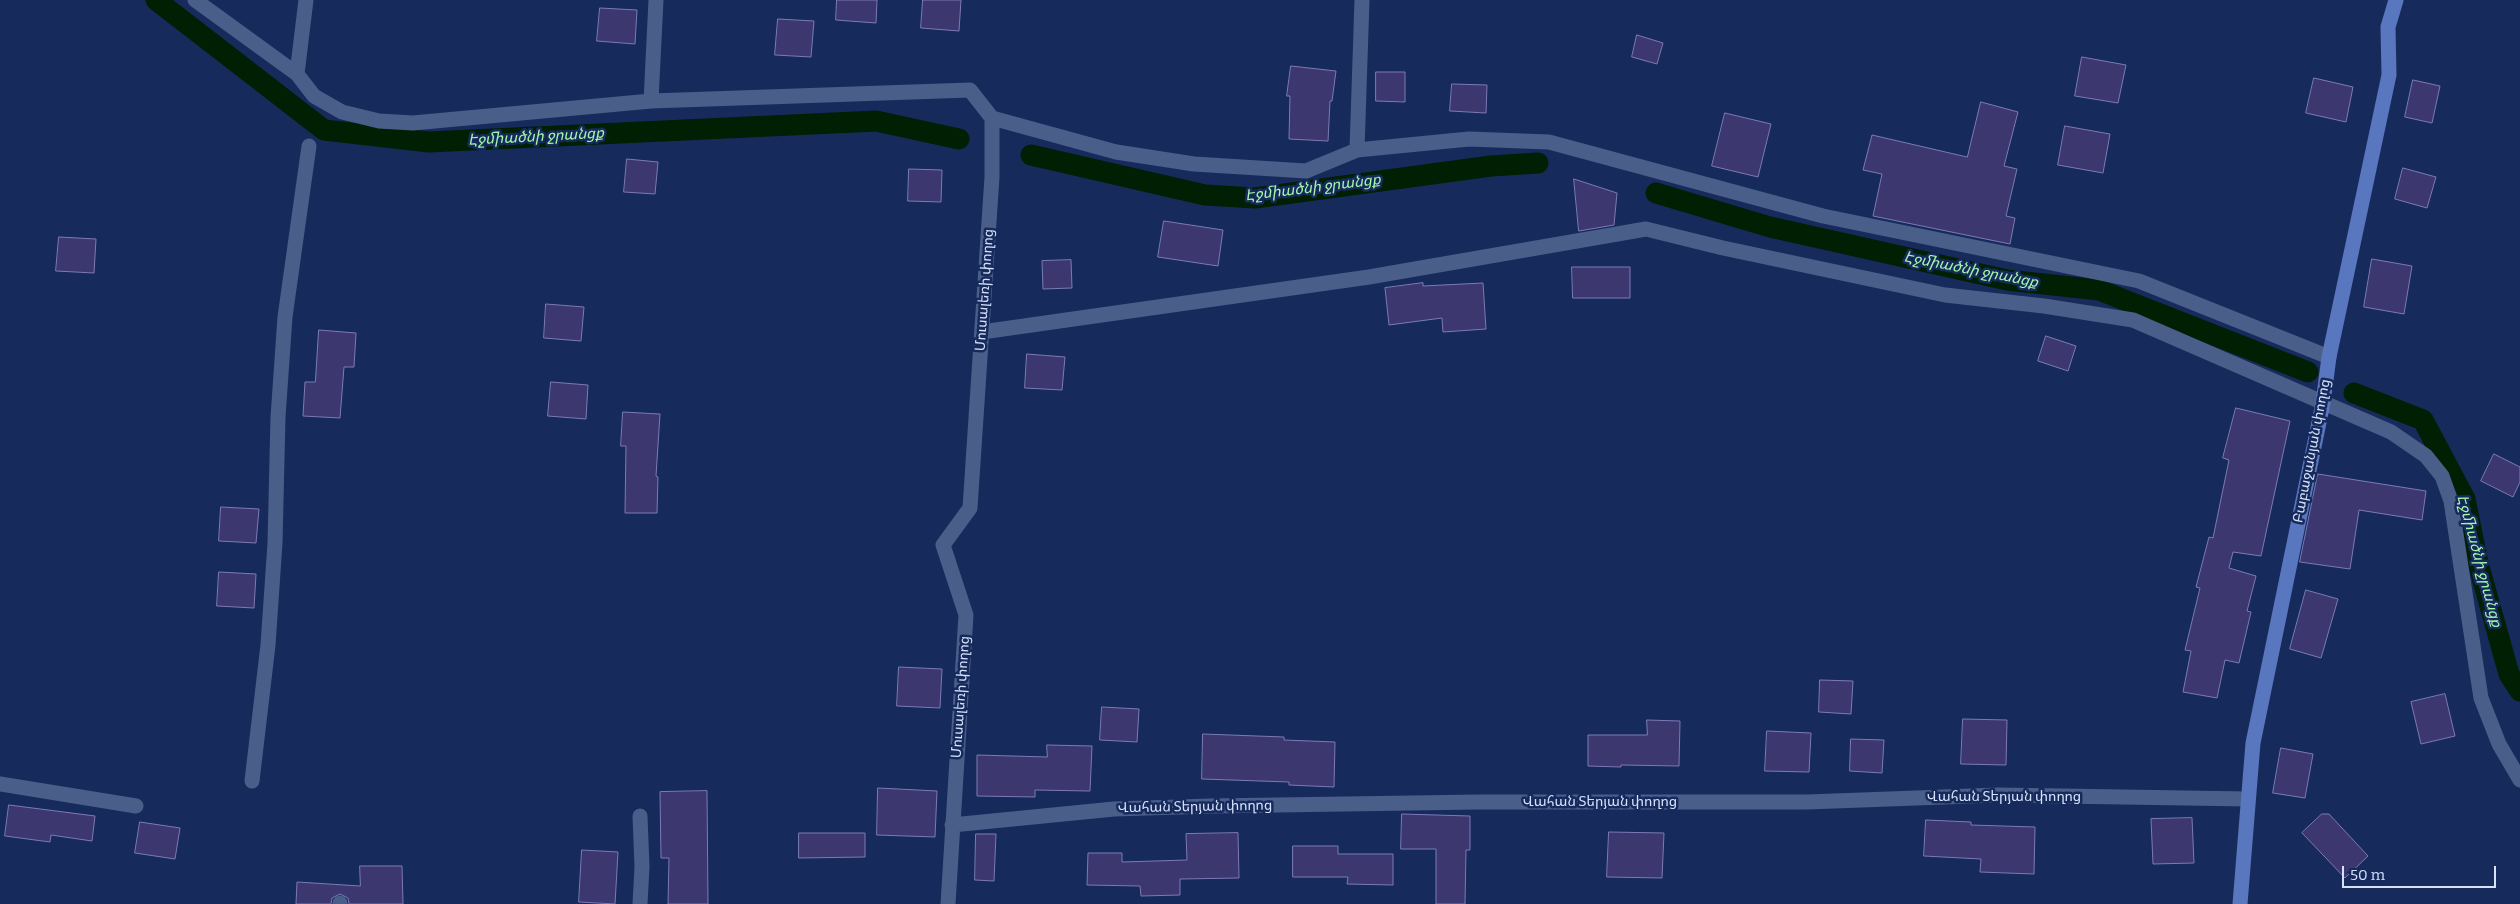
<!DOCTYPE html>
<html>
<head>
<meta charset="utf-8">
<style>
	body { margin:0 }
	#map { position:relative; width:2520px; height:904px; overflow:hidden; background:#172a5c; font-family:Bitter,serif }
	canvas { display:block }
	.scale { position:absolute; left:2342px; top:866px; width:154px; height:22px; box-sizing:border-box; border:2px solid #d5e1fb; border-top:0; padding-left:6px; font-size:15px; line-height:18px; white-space:nowrap; color:#d5e1fb; -webkit-text-stroke:4px #172a5c; paint-order:stroke }
</style>
</head>
<body>
<div id="map">
<canvas width="2520" height="904"></canvas>
<div class="scale">50 m</div>
</div>
<script>
const g = document.querySelector('canvas').getContext('2d');
g.lineJoin = 'round';
function strokePath(path, color, width, dash) {
  g.strokeStyle = color;
  g.lineWidth = width;
  g.lineCap = dash ? 'butt' : 'round';
  g.setLineDash(dash || []);
  g.stroke(path);
}
function paint(path, color) {
  g.fillStyle = color;
  g.fill(path, 'evenodd');
}
function label(font, color, halo, rows, align = 'center') {
  g.font = font + ' Bitter,"Noto Sans Armenian",serif';
  g.lineWidth = 5;
  g.setLineDash([]);
  g.textBaseline = 'middle';
  g.strokeStyle = halo;
  g.fillStyle = color;
  for (const [text, x, y, turn = 0] of rows) {
    g.save();
    g.translate(x, y);
    g.rotate((+turn || 0) * Math.PI / 180);
    g.textAlign = isNaN(turn) ? turn : align;
    if (halo) g.strokeText(text, 0, 0);
    g.fillText(text, 0, 0);
    g.restore();
  }
}
strokePath(new Path2D(`
	M 156,0 L 324,130 L 429,142 L 876,121 L 959,139
	M 1031,155 L 1205,195 L 1255,198 L 1491,166 L 1538,163
	M 1656,193 L 1770,227 L 2007,280 L 2099,290 L 2308,372
	M 2354,393 L 2423,420 L 2465,499 L 2478,563 L 2509,674 L 2520,691`), '#001f03', 21);
const building = new Path2D(`
	M 837,0 L 877,0 L 876,23 L 836,20 Z
	M 923,0 L 961,0 L 959,31 L 921,28 Z
	M 600,8 L 637,10 L 635,44 L 597,41 Z
	M 778,19 L 814,21 L 811,57 L 775,55 Z
	M 1637,35 L 1663,43 L 1657,64 L 1632,57 Z
	M 2082,57 L 2126,65 L 2118,103 L 2075,96 Z
	M 1291,66 L 1336,71 L 1332,101 L 1330,101 L 1328,141 L 1289,139 L 1290,96 L 1287,96 Z
	M 1376,72 L 1405,72 L 1405,102 L 1376,101 Z
	M 2314,78 L 2353,87 L 2346,122 L 2306,113 Z
	M 2413,80 L 2440,86 L 2432,123 L 2405,117 Z
	M 1452,84 L 1487,85 L 1486,113 L 1450,111 Z
	M 1981,102 L 2018,112 L 2004,166 L 2017,169 L 2006,216 L 2015,218 L 2010,244 L 1873,216 L 1882,174 L 1863,170 L 1872,135 L 1967,157 Z
	M 1725,113 L 1771,124 L 1758,177 L 1712,166 Z
	M 2065,126 L 2110,134 L 2103,173 L 2058,165 Z
	M 627,159 L 658,162 L 655,194 L 624,192 Z
	M 2403,168 L 2436,177 L 2427,208 L 2395,199 Z
	M 909,169 L 942,170 L 941,202 L 908,201 Z
	M 1574,179 L 1617,193 L 1614,225 L 1579,231 Z
	M 1164,221 L 1223,230 L 1218,266 L 1158,257 Z
	M 59,237 L 96,239 L 94,273 L 56,271 Z
	M 2372,259 L 2412,266 L 2404,314 L 2364,307 Z
	M 1071,260 L 1072,288 L 1043,289 L 1042,261 Z
	M 1572,267 L 1630,267 L 1630,298 L 1573,298 Z
	M 1423,283 L 1423,286 L 1483,283 L 1486,329 L 1443,332 L 1442,318 L 1389,325 L 1385,288 Z
	M 546,304 L 584,307 L 581,341 L 544,338 Z
	M 319,330 L 356,333 L 354,367 L 344,367 L 340,418 L 303,416 L 305,382 L 315,382 Z
	M 2046,336 L 2076,346 L 2068,371 L 2038,361 Z
	M 1027,354 L 1065,357 L 1062,390 L 1025,388 Z
	M 551,382 L 588,385 L 586,419 L 548,416 Z
	M 2236,408 L 2290,421 L 2261,556 L 2233,552 L 2229,568 L 2256,576 L 2247,611 L 2251,612 L 2239,663 L 2225,660 L 2217,698 L 2183,692 L 2191,651 L 2185,650 L 2200,588 L 2196,587 L 2209,537 L 2213,538 L 2229,460 L 2223,458 Z
	M 623,412 L 660,414 L 656,476 L 658,477 L 657,513 L 625,513 L 626,446 L 621,446 Z
	M 2494,454 L 2520,467 L 2520,482 L 2513,497 L 2481,481 Z
	M 2318,474 L 2426,491 L 2422,520 L 2359,510 L 2350,569 L 2300,562 Z
	M 221,507 L 259,509 L 256,543 L 219,541 Z
	M 219,572 L 256,574 L 254,608 L 217,606 Z
	M 2306,590 L 2338,599 L 2321,658 L 2290,649 Z
	M 899,667 L 942,669 L 940,708 L 897,706 Z
	M 1820,680 L 1853,681 L 1851,714 L 1819,712 Z
	M 2445,694 L 2455,736 L 2421,744 L 2411,702 Z
	M 1102,707 L 1139,709 L 1137,742 L 1100,740 Z
	M 1963,719 L 2007,720 L 2006,765 L 1961,764 Z
	M 1647,720 L 1680,721 L 1679,766 L 1621,765 L 1621,767 L 1588,766 L 1588,735 L 1647,735 Z
	M 1767,731 L 1811,733 L 1809,772 L 1765,771 Z
	M 1203,734 L 1284,737 L 1284,740 L 1335,742 L 1334,787 L 1289,785 L 1289,782 L 1202,779 Z
	M 1851,739 L 1884,740 L 1882,773 L 1850,771 Z
	M 1047,745 L 1092,746 L 1090,791 L 1035,790 L 1035,797 L 977,796 L 977,755 L 1047,757 Z
	M 2281,748 L 2313,754 L 2305,798 L 2273,793 Z
	M 878,788 L 937,791 L 935,837 L 877,835 Z
	M 707,791 L 708,904 L 668,904 L 669,858 L 661,858 L 660,792 Z
	M 9,805 L 95,816 L 92,841 L 51,835 L 50,842 L 5,836 Z
	M 1402,814 L 1470,816 L 1470,850 L 1466,850 L 1465,904 L 1436,904 L 1436,849 L 1401,849 Z
	M 2322,814 L 2329,814 L 2368,856 L 2345,878 L 2302,833 Z
	M 2192,818 L 2194,863 L 2153,864 L 2151,819 Z
	M 1926,820 L 1971,822 L 1971,825 L 2035,827 L 2034,874 L 1980,872 L 1981,859 L 1924,856 Z
	M 140,822 L 180,828 L 175,859 L 135,853 Z
	M 1609,832 L 1664,833 L 1662,878 L 1607,877 Z
	M 799,833 L 865,833 L 865,857 L 799,858 Z
	M 1238,833 L 1239,878 L 1180,879 L 1180,895 L 1141,896 L 1140,886 L 1087,885 L 1088,853 L 1122,853 L 1122,862 L 1187,860 L 1186,834 Z
	M 976,834 L 996,834 L 994,881 L 975,880 Z
	M 1293,846 L 1338,846 L 1338,854 L 1393,854 L 1393,885 L 1347,884 L 1348,877 L 1293,877 Z
	M 582,850 L 618,852 L 615,904 L 579,902 Z
	M 360,866 L 402,866 L 403,904 L 349,904 L 348,898 L 340,894 L 332,898 L 331,904 L 296,904 L 297,882 L 360,886 Z`);
paint(building, '#3d376f');
strokePath(building, '#7c7ab7', 1);
strokePath(new Path2D(`
	M 195,0 L 297,74 L 314,96 L 342,112 L 379,121 L 413,123 L 651,101
	M 656,0 L 651,101 L 970,90 L 992,118 L 992,177 L 970,508 L 943,545 L 966,615 L 948,904
	M 297,74 L 306,0
	M 992,118 L 1116,152 L 1194,164 L 1306,171 L 1357,150 L 1469,139 L 1549,142 L 1823,216 L 2139,281 L 2329,357
	M 1357,150 L 1362,0
	M 982,332 L 1369,277 L 1646,229 L 1723,248 L 1945,295 L 2044,306 L 2133,320 L 2391,432 L 2426,456 L 2442,476 L 2451,501 L 2481,698 L 2499,744 L 2520,780
	M 252,781 L 268,645 L 275,543 L 278,417 L 285,317 L 309,146
	M 0,784 L 136,806
	M 952,825 L 1114,809 L 1211,806 L 1478,802 L 1807,802 L 1998,795 L 2248,799
	M 340,904 L 340,903
	M 640,904 L 642,867 L 640,816`), '#4a5e8a', 15);
strokePath(new Path2D(`
	M 2240,904 L 2253,743 L 2323,403 L 2329,357 L 2389,75 L 2388,27 L 2396,0`), '#5977be', 15);
label('14px', '#d5e1fb', '#172a5c', [
	["Մուսալեռի փողոց",985,290,-86],
	["Բաբաջանյան փողոց",2312,451,-79],
	["Մուսալեռի փողոց",961,697,-86],
	["Վահան Տերյան փողոց",2004,797],
	["Վահան Տերյան փողոց",1600,802],
	["Վահան Տերյան փողոց",1195,807,-1]
]);
label('italic 15px', '#a3f8a7', '#172a5c', [
	["Էջմիածնի ջրանցք",536,137,-3],
	["Էջմիածնի ջրանցք",1313,188,-7],
	["Էջմիածնի ջրանցք",1971,270,11],
	["Էջմիածնի ջրանցք",2479,561,75]
]);
</script>
</body>
</html>
